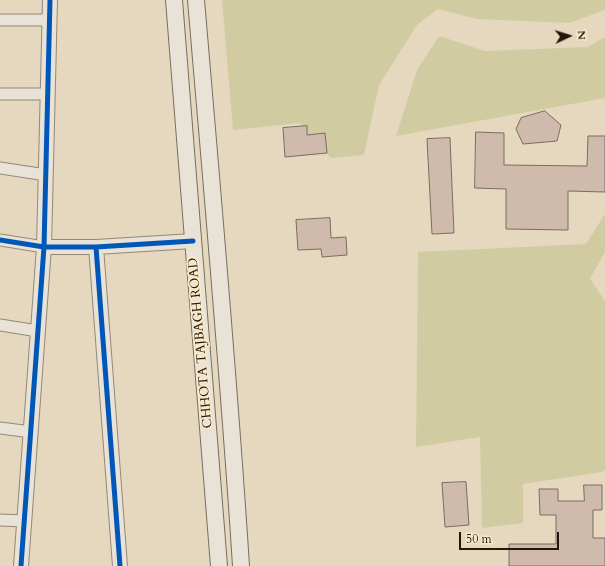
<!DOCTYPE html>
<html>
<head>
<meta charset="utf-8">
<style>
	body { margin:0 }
	#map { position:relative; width:605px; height:566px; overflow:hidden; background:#e6d8bf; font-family:Cardo,serif }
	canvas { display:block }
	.north { position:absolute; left:549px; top:16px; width:40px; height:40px; -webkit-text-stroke:3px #f9e9cb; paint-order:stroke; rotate:86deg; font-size:11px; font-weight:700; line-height:16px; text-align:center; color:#25150a }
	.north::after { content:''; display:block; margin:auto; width:14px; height:18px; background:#25150a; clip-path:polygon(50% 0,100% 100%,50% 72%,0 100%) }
	.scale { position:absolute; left:459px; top:532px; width:100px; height:18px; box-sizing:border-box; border:2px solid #25150a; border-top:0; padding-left:5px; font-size:12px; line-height:14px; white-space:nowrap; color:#25150a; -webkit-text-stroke:3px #f9e9cb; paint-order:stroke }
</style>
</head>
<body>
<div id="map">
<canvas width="605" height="566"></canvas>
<div class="north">N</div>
<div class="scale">50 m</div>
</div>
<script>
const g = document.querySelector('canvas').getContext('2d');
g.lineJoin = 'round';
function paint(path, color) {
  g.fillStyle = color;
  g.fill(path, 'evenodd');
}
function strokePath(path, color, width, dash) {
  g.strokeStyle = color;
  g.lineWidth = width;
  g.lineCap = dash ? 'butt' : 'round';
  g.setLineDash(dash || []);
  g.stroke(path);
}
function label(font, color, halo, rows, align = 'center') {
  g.font = font + ' Cardo,serif';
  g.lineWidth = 3.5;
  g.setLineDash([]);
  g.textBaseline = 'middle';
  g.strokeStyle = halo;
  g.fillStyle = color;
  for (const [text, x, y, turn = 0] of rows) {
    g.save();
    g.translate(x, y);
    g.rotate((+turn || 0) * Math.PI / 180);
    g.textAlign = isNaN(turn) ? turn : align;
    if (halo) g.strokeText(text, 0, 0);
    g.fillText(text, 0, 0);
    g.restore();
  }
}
paint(new Path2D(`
	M 222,0 L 605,0 L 605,10 L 569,23 L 477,19 L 438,9 L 417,25 L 379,85 L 364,155 L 331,158 L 307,135 L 300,123 L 233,130 Z
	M 439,36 L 485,51 L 588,47 L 605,37 L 605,98 L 396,136 L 417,70 Z
	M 605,214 L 605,252 L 590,279 L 605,301 L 605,470 L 602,472 L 523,484 L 523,523 L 482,528 L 480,437 L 416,447 L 418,252 L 586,244 Z`), '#d1cba1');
const building = new Path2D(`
	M 545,111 L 561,125 L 557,141 L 523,144 L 516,129 L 521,118 Z
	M 307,126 L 307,135 L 325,133 L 327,153 L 285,157 L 283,128 Z
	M 476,132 L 504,133 L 504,165 L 587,166 L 588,136 L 605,136 L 605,192 L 568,191 L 568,230 L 506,229 L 506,189 L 475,188 Z
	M 450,138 L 454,233 L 432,234 L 427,139 Z
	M 330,218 L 331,238 L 346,237 L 347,255 L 322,257 L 321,249 L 298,250 L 296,220 Z
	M 466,482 L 469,525 L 445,527 L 442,483 Z
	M 584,485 L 602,485 L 602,510 L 593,510 L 593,538 L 605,538 L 605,566 L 509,566 L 509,544 L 556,544 L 556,515 L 540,515 L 539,489 L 558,489 L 558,501 L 584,501 Z`);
paint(building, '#cfbaac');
strokePath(building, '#776e60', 1);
const minor = new Path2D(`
	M 0,20 L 50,20
	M 0,94 L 48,94
	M 0,168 L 46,175
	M 0,240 L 44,247
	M 0,325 L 38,331
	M 0,428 L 31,432
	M 0,520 L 24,521`);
const tertiary = new Path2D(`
	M 50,0 L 44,247 L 96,247
	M 21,566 L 44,247
	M 120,566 L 96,247 L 193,241`);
const secondary = new Path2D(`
	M 174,0 L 219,566
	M 196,0 C 212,189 229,377 241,566`);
strokePath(minor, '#928879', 13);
strokePath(tertiary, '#928879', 16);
strokePath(secondary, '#776e60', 18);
strokePath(minor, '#e9e2d6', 11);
strokePath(tertiary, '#e9e2d6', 14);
strokePath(secondary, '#e9e2d6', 16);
strokePath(new Path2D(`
	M 50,0 L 44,247 L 96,247
	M 0,240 L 44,247 L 21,566
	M 120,566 L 96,247 L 193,241`), '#0057b8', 5);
label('13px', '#25150a', '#f9e9cb', [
	["CHHOTA TAJBAGH ROAD",201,343,-95]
]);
</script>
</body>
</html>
